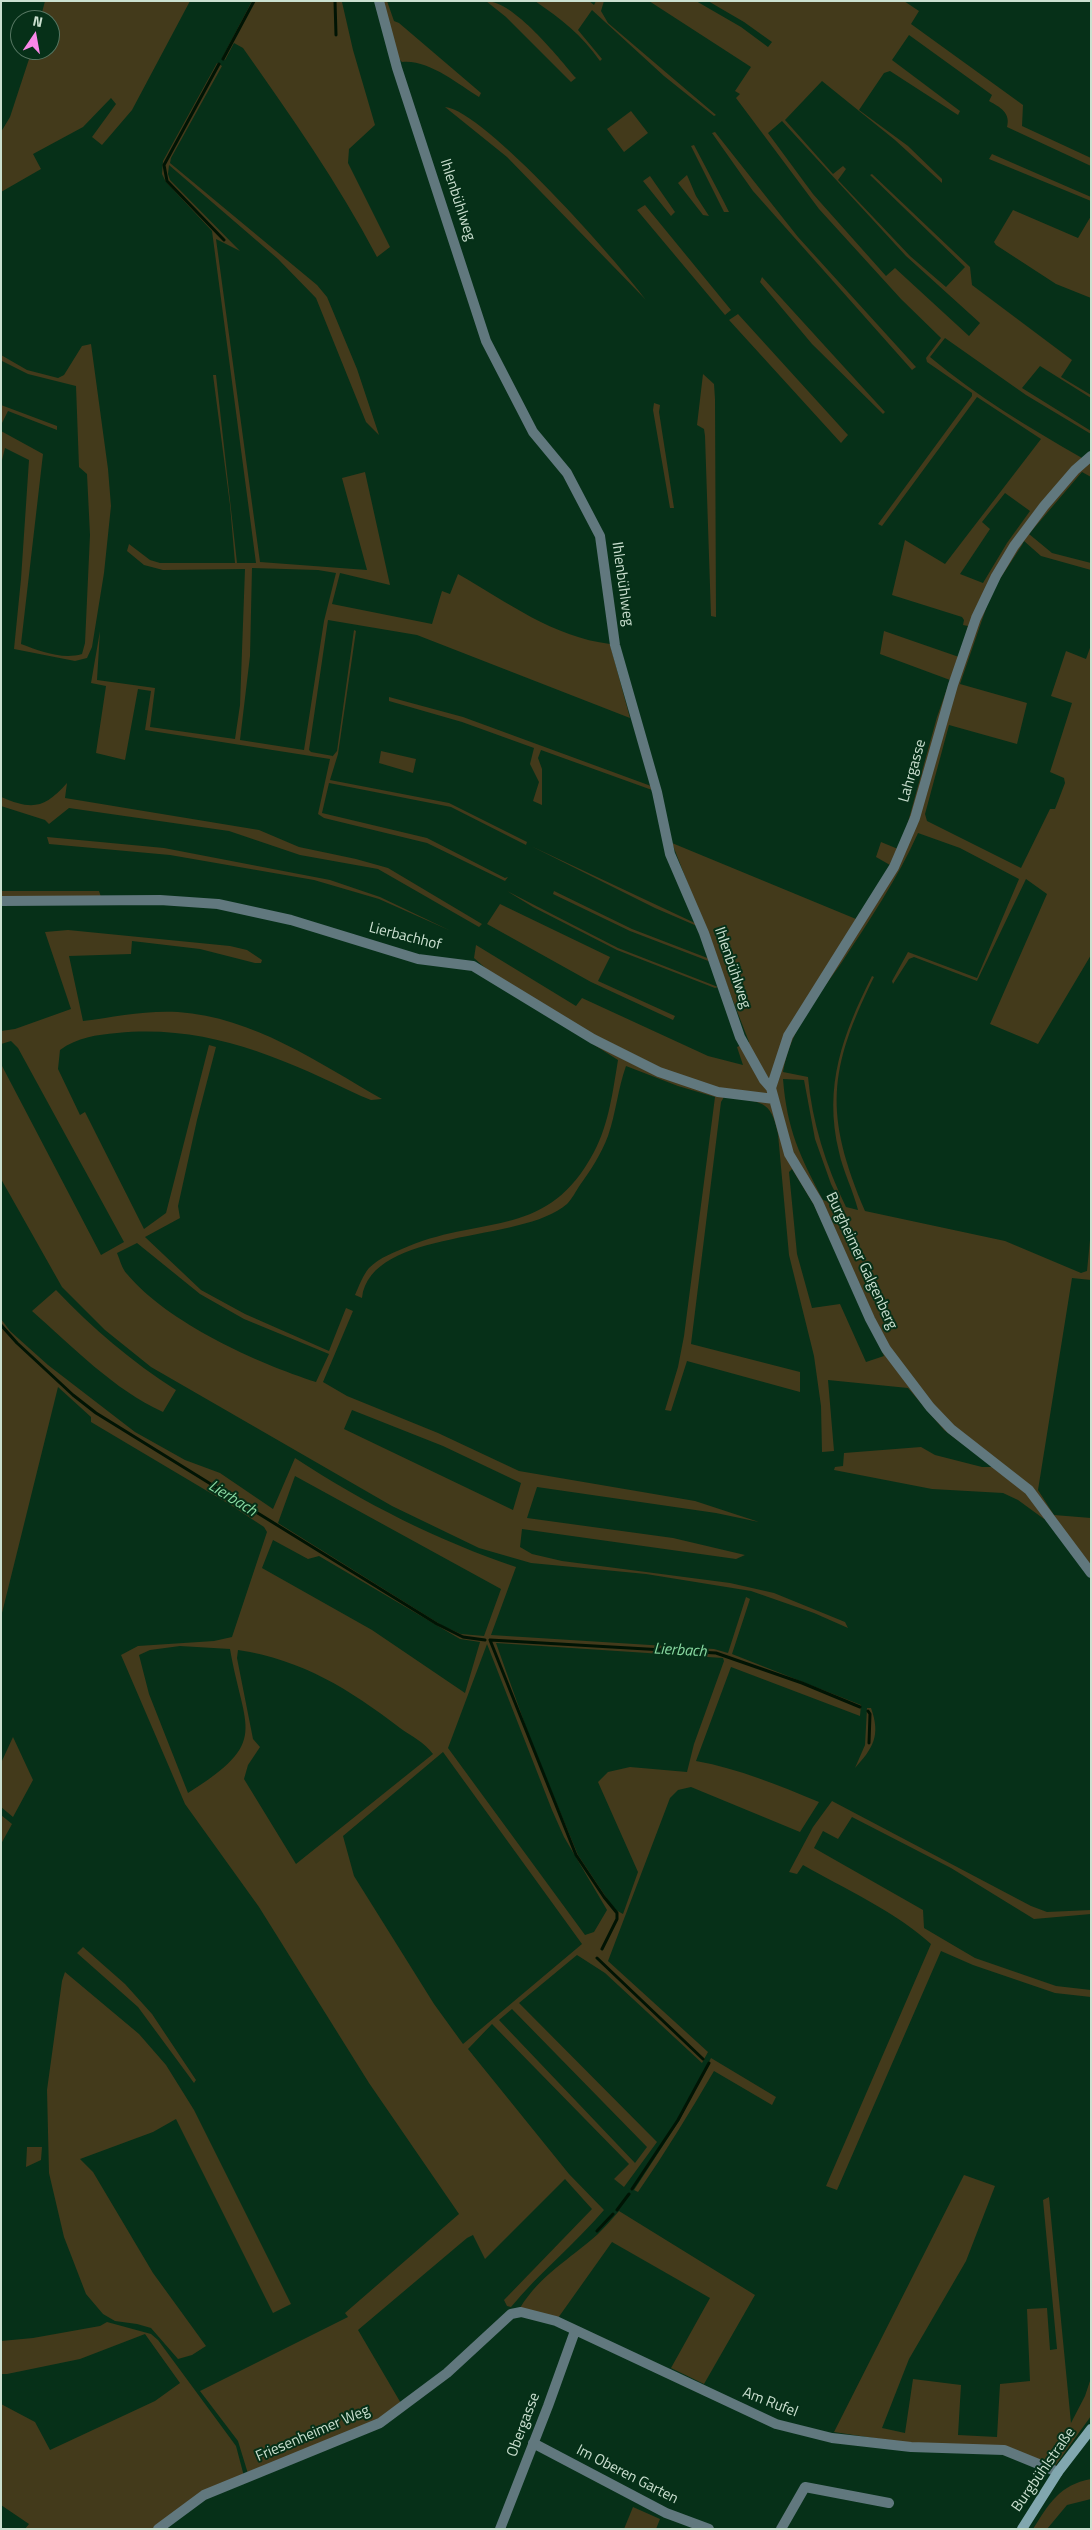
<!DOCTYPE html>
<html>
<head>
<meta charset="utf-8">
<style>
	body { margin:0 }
	#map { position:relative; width:1092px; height:2530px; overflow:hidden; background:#063018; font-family:"Titillium Web",sans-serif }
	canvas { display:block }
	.frame { position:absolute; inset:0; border:2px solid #cbe0d0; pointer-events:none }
	.north { position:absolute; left:10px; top:10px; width:50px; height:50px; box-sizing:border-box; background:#063018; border:1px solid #557662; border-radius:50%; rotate:12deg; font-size:14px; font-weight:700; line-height:20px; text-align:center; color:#cbe0d0 }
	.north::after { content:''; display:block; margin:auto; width:18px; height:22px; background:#f987e8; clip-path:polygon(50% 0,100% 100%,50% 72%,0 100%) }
</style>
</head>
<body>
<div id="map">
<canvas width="1092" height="2530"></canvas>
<div class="frame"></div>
<div class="north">N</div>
</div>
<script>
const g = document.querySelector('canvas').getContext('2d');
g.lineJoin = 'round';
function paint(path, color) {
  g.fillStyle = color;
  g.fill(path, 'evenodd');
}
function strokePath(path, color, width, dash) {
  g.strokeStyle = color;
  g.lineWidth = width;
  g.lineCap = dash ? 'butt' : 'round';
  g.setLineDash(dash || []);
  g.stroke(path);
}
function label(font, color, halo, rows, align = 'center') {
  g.font = font + ' "Titillium Web",sans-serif';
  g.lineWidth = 4;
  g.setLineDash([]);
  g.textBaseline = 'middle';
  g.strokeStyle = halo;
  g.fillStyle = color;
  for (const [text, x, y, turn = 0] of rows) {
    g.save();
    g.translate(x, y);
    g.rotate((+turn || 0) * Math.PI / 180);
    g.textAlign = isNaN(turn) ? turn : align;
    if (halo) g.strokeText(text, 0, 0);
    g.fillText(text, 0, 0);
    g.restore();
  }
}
paint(new Path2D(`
	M 45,1 L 190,1 L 132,110 L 102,145 L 92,137 L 116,104 L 111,98 L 83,127 L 33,154 L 41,169 L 1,192 L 1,132 L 10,117 L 32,50 L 50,50 L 50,20 L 40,20 Z
	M 252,1 L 345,1 L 342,2 L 353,50 L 375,125 L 349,149 L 348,163 L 390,247 L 377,257 C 338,183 291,116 243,48 L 234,43 L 225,60 L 222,58 Z
	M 381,1 L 387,1 L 394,21 L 399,23 L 481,93 L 479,97 C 458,84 428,59 402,62 L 398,58 Z
	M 486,1 C 514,1 558,57 576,78 L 571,82 L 506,17 Z
	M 535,1 L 589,1 L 594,5 L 596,1 L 604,1 L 601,11 L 608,23 L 716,115 L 714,116 L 664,76 L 592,10 L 578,30 L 602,59 L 600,61 C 582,35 561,19 535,1 Z
	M 649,1 L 696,1 L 741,27 L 768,47 L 772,42 L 744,22 L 708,1 L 904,1 L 919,11 L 911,24 L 1023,105 L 1022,126 L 1091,158 L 1091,166 L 1007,127 C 1011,113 1000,107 989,101 L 992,95 L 909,35 L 892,60 L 960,111 L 958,115 L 890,71 L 884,73 L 859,110 L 908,146 L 942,179 L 942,183 L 895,140 L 822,81 L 785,120 L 833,174 L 843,166 L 846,169 L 838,180 L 910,256 L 946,287 L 965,267 L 870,175 L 872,174 L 970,267 L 972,285 L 1072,360 L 1061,377 L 1091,395 L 1091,398 L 1040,366 L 1022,388 L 1091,431 L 1091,434 L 1026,395 L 945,338 L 930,357 C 976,396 1030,428 1082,458 L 1091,451 L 1091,477 L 1082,472 L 1029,534 L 1052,553 L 1091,563 L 1091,570 L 1041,556 L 1024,541 L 1022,545 L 992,591 L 960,684 L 1027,703 L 1017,744 L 949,725 L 925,814 L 927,821 L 1021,868 L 1050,809 L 1055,809 L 1065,783 L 1064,778 L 1050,772 L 1072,703 L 1051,696 L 1066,651 L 1086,659 L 1091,645 L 1091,955 L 1038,1044 L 990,1024 L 1047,894 L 1026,879 L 977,981 L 914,957 L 909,959 L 893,984 L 892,981 L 908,952 L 977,978 L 1019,879 L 960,848 L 918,833 C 898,878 869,921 842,962 C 817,998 791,1028 783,1072 L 808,1077 C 812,1122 826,1166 846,1207 L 858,1210 C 853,1190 843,1171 839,1152 C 823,1086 843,1034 872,976 L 874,977 C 828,1070 824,1114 865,1211 L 1005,1241 L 1081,1273 L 1087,1271 L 1091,1230 L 1091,1280 L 1072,1278 L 1038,1490 L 1054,1515 L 1091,1518 L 1091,1569 L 1056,1519 L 1046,1517 L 1044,1519 L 1018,1500 L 1003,1493 L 932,1489 L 834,1470 L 835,1467 L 843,1466 L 844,1453 L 921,1447 L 935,1455 L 982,1467 L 993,1467 L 944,1430 L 908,1388 L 828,1380 L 834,1451 L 822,1452 L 821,1406 L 814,1356 L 789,1255 L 778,1134 C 771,1098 760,1103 728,1097 L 724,1097 L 721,1102 L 691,1344 L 800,1372 L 800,1392 L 687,1361 L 671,1411 L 665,1410 L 678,1367 L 684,1336 L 715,1097 L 678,1086 L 626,1066 C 618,1088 616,1113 608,1136 C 601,1154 591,1170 580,1185 C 576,1191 572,1199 567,1204 C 522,1244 371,1227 362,1298 L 355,1295 C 359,1286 363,1275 369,1268 C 380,1257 395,1252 409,1246 C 485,1215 548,1239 594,1152 C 609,1124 613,1090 618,1060 L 517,996 L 474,958 L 476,945 L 576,1006 L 582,998 L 708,1056 L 743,1065 L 737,1047 L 749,1042 L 672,843 L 856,919 L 890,865 L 876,857 L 881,842 L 898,849 L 905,833 L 937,717 L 950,680 L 880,654 L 884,631 L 959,657 L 968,626 L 963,625 L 964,620 L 962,617 L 892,595 L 905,540 L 945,564 L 1041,439 L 977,397 L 882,526 L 878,524 L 972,396 L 972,393 L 927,362 L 926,358 L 941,338 L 901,299 L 819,209 L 736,98 L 740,94 L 735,91 L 751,67 ZM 782,121 L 906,256 L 980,323 L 969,336 L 895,268 L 886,276 L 813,194 L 768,133 ZM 1005,493 L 1030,511 L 1007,543 L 983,583 L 960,574 L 990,529 L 982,522 ZM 783,1079 L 804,1080 L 815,1139 L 831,1184 L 842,1206 L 823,1200 C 800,1156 787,1130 783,1079 ZM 792,1169 L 814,1205 L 884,1356 L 866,1362 L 840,1304 L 812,1308 L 797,1254 L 789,1172 Z
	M 217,63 L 222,66 L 171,158 L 170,163 L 317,285 L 327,297 L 357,369 L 379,435 L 366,422 L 316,298 L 278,259 L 169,165 L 168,174 L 170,180 L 240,251 L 216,239 L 260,562 L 367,570 L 342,478 L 365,472 L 390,585 L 340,573 L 332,604 L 432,624 L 442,591 L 450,594 L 458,574 C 507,602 553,637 610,644 L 630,718 L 417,635 L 328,620 L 309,750 L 311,752 L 333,756 L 332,757 L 337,751 L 354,630 L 356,631 L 338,754 L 330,780 L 449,803 L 527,842 L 526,845 L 451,807 L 329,783 L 322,813 L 427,838 L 505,878 L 508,877 L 505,881 L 427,843 L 324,818 L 318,814 L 330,759 L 145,730 L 151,691 L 138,689 L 125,760 L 96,753 L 106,686 L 91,683 L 100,631 L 97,680 L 155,688 L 150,727 L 235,739 L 240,705 L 245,569 L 163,570 L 144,565 L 127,551 L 129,544 L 150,560 L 160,563 L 235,563 L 230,505 L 213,375 L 216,375 L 237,563 L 256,563 L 212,231 L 166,182 L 162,174 L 163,161 ZM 252,568 L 318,570 L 336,573 L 324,621 L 304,750 L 240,740 L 250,656 Z
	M 445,107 C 484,110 619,263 646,300 L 507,157 Z
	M 631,111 L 648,133 L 624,152 L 607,129 Z
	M 715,132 L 798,237 L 916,367 L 912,370 L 753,191 L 712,133 Z
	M 694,145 L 724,202 L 729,212 L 724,212 L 691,146 Z
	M 992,154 L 1091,197 L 1091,201 L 989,159 Z
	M 687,175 L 696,196 L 709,216 L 703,215 L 678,183 Z
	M 650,176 L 675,212 L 671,216 L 643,181 Z
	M 645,205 L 731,310 L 725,315 L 637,210 Z
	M 1013,210 L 1078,238 L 1091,216 L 1091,298 L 1056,284 L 996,245 L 994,242 Z
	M 762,277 L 885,412 L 883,414 L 812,344 L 760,282 Z
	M 738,314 L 848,435 L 841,443 L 729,320 Z
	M 91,344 L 108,469 L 111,506 L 104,573 L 92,647 L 87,658 L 75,661 L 14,649 L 21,579 L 29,460 L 5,448 L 1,464 L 1,431 L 43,454 L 21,644 C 40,651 62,660 82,654 L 85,643 L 90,535 L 87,474 L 79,467 L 76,386 L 28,374 L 2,361 L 1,355 L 27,370 L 58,378 L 64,375 L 82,346 Z
	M 703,374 L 714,384 L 715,399 L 716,617 L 711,616 L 705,436 L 704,429 L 697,425 Z
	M 654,403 L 660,405 L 659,412 L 674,508 L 670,508 L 653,410 Z
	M 1,405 L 57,426 L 57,430 L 8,411 L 1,425 Z
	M 389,697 L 463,717 L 651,786 L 652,790 L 541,750 L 538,758 L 542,769 L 542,805 L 533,801 L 539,782 L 530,764 L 534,748 L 462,722 L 389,701 Z
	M 381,751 L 416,759 L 413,773 L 379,763 Z
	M 67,783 L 65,798 L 259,830 L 299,847 L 356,859 L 388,868 L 482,924 L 479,927 L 378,869 L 300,855 L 229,831 L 69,808 L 49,824 L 45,820 L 1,806 L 1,797 C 32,810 44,809 67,783 Z
	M 47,837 L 164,848 L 330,880 L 380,897 L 451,931 L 379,899 L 314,880 L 170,855 L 49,844 Z
	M 531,846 L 697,924 L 697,926 L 655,908 Z
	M 1,891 L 99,891 L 101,897 L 1,898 Z
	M 507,891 L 618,948 L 718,987 L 715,988 L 617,950 L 533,907 Z
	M 554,891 L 632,929 L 710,959 L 711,962 L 630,931 L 553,894 Z
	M 500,904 L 610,957 L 598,981 L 675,1016 L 673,1020 L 591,982 L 487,924 Z
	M 68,930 L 230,946 L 247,950 L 262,960 L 261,963 L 255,963 L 200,949 L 132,941 L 131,954 L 69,956 L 83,1021 C 114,1017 146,1010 178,1012 C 253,1017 319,1063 382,1099 L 371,1100 L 361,1096 C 281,1058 208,1024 117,1033 C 96,1035 78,1037 60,1050 L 58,1069 L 80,1115 L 85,1112 L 144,1229 L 166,1213 L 209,1045 L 216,1047 L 197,1120 L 178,1206 L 180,1218 L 145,1237 L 201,1290 L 245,1314 L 329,1351 L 346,1308 L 353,1311 L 323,1382 L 347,1396 L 438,1433 L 519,1471 L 695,1501 L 759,1522 L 716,1513 L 537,1487 L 527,1518 L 673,1538 L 745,1555 L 736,1559 L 522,1529 L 520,1547 L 532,1554 L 562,1561 L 730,1583 L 774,1593 L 845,1622 L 848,1628 L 814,1613 L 751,1591 L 646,1574 L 531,1563 L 479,1548 L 392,1506 L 151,1367 L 105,1330 L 62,1287 L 1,1179 L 1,1064 L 101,1255 L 124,1242 L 18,1048 L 11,1041 L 1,1044 L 1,1031 L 15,1029 L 71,1009 L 45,932 ZM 137,1243 L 200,1294 L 244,1319 L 329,1354 L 316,1382 C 257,1363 168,1323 127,1274 C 122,1269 120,1260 117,1253 ZM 352,1410 L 443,1446 L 521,1483 L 513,1510 L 344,1429 Z
	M 56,1290 C 92,1328 132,1362 176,1390 L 163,1412 C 114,1390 72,1346 32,1311 Z
	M 1,1319 L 10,1331 L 48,1365 L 135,1432 L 185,1460 L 220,1473 L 273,1509 L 295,1458 C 363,1503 439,1541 516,1567 L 491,1635 L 714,1649 L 728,1653 L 746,1597 L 750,1599 L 732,1654 L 861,1705 L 860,1716 L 731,1667 L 696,1761 C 740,1769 778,1785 819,1802 L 800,1832 L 691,1787 L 678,1790 L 670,1798 L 608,1961 L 708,2052 L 702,2063 L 605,1973 L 577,1955 L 519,2003 L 657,2142 L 624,2187 L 614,2179 L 629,2164 L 492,2024 L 468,2049 L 569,2174 L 604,2210 C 575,2244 540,2272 511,2307 L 507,2306 L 504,2300 L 592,2209 L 565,2179 L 485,2259 L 473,2235 L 467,2238 L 358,2330 L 402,2405 L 369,2427 L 249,2477 L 238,2441 L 200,2391 L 348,2317 L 345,2313 L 459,2214 L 369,2083 L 259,1907 L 185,1804 L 121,1655 L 138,1646 L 214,1641 L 232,1637 L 267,1532 L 264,1527 L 229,1504 L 91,1422 L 91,1417 L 58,1387 L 1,1617 ZM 295,1476 L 501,1589 L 484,1636 L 461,1634 L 443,1626 L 278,1523 ZM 273,1540 L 308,1559 L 319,1556 L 460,1639 L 480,1642 L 465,1693 L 372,1630 L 262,1568 ZM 496,1643 L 723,1658 L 724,1661 L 694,1744 L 687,1772 L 630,1767 L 608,1772 L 598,1782 L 638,1872 L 623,1914 L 614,1909 L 578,1855 L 532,1744 ZM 487,1644 L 552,1810 L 564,1837 L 607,1910 L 594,1932 L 585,1935 L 448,1748 ZM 180,1646 L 230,1649 C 244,1731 271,1741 188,1793 L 149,1694 L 139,1655 L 150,1650 ZM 238,1650 C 303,1660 349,1689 400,1728 C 411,1736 424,1742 433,1754 L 296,1864 L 244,1779 L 248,1765 L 260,1747 L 253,1739 L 237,1658 ZM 443,1752 L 582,1944 L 463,2044 L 434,2004 L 354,1876 L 343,1836 ZM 512,2009 L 647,2147 L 635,2163 L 499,2020 Z
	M 867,1708 L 871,1708 C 881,1736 873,1748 855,1768 L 865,1745 Z
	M 13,1737 L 33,1780 L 13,1817 L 1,1807 L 1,1763 Z
	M 832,1801 L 1031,1906 L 1047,1912 L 1091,1910 L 1091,1914 L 1034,1919 L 951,1868 L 852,1817 L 838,1839 L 823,1831 L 814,1848 L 923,1910 L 924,1928 L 975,1958 L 1056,1986 L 1091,1990 L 1091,1997 L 1055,1993 L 973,1965 L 941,1951 L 837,2190 L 826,2186 L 931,1944 C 899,1914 842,1887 803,1865 L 797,1874 L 789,1872 L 813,1827 Z
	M 1,1815 L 12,1824 L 1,1844 Z
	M 83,1947 L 125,1984 L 152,2014 L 196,2080 L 194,2083 L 138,2007 L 77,1953 Z
	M 65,1972 L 139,2034 L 166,2065 L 194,2110 L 291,2304 L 273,2313 L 176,2119 L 153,2132 L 80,2159 L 93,2172 L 153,2273 L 206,2346 L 192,2355 L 178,2359 L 151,2328 L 137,2324 L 115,2321 L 103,2314 L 86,2294 L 64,2237 L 49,2173 L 47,2090 L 62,1981 Z
	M 711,2058 L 776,2097 L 772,2105 L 714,2071 C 690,2112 665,2153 638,2192 L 634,2190 L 679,2121 Z
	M 27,2147 L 42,2147 L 41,2160 L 26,2167 Z
	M 964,2175 L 995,2186 L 966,2261 L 909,2359 L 882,2428 L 905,2433 L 913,2379 L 961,2385 L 958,2435 L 997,2437 L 1000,2384 L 1030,2381 L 1027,2309 L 1047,2308 L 1050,2350 L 1057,2349 L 1043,2200 L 1049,2197 L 1071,2423 L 1085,2396 L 1091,2378 L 1091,2416 L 1055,2466 L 1007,2448 L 913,2444 L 834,2432 Z
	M 619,2211 L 755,2295 L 704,2384 L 671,2368 L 710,2298 L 612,2242 L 558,2318 L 520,2308 C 541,2274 569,2260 598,2234 C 605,2227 612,2219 619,2211 Z
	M 107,2322 L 151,2334 L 158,2340 L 236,2446 L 245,2480 L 187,2504 L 156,2529 L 25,2529 L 29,2524 L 1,2505 L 1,2404 L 35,2422 L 50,2450 L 155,2401 L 180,2383 L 145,2334 L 80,2359 L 7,2374 L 1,2374 L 1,2341 L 33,2338 L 100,2326 Z
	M 1091,2479 L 1091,2499 L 1067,2505 L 1047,2529 L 1033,2529 C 1049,2504 1059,2485 1091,2479 Z
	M 633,2507 L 660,2519 L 656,2529 L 624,2529 Z`), '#433a1b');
strokePath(new Path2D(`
	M 335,1 L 336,35
	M 223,59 L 254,1
	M 219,64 L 164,165 L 167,181 L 224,240
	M 1,1325 L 17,1343 L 73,1395 L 96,1413 L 437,1624 L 463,1637 L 485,1640
	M 868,1711 L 870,1714 L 869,1743
	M 602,1949 L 617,1919 L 617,1913 L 604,1897 L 576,1855 L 490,1640 L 716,1653 L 802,1683 L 860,1707
	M 597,1958 L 703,2059
	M 632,2189 L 678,2120 L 709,2063
	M 617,2210 L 629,2194
	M 597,2231 L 613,2214`), '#001404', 3);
strokePath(new Path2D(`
	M 379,1 L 397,68 L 486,341 L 533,432 L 567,473 L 600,536 L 615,645 L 657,792 L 670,854 L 704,933 L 740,1037 L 764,1080 L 771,1088
	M 1091,456 L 1075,470 L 1044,506 L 1014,546 L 996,576 L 976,618 L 953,685 L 915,818 L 894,867 L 788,1036 L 771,1088 L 789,1154 L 818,1202 L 870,1319 L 886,1349 L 930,1407 L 951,1429 L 1029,1490 L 1091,1573
	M 1,901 L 160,900 L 218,904 L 291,920 L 418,959 L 473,966 L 593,1039 L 659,1072 L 718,1092 L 774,1099
	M 533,2443 L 666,2513 L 709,2529
	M 158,2529 L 204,2495 L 380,2423 L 447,2373 L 511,2314 L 521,2312 L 556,2321 L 776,2424 L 832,2438 L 911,2447 L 1004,2450 L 1058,2472
	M 500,2529 L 548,2406 L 575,2331
	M 781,2529 L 805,2487 L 889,2503`), '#61787e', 10);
strokePath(new Path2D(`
	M 1022,2529 L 1058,2472 L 1091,2429`), '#81a7af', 10);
label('15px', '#cbe0d0', '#063018', [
	["Ihlenbühlweg",457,200,72],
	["Ihlenbühlweg",622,584,82],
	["Lahrgasse",913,771,-74],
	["Lierbachhof",405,937,14],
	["Ihlenbühlweg",732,968,71],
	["Burgheimer Galgenberg",861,1261,65],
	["Am Rufel",770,2403,21],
	["Obergasse",524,2425,-69],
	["Friesenheimer Weg",313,2434,-23],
	["Burgbühlstraße",1044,2470,-55],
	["Im Oberen Garten",627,2475,27]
]);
label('italic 16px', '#8adba3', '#063018', [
	["Lierbach",232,1499,32],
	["Lierbach",680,1651,3]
]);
</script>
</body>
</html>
